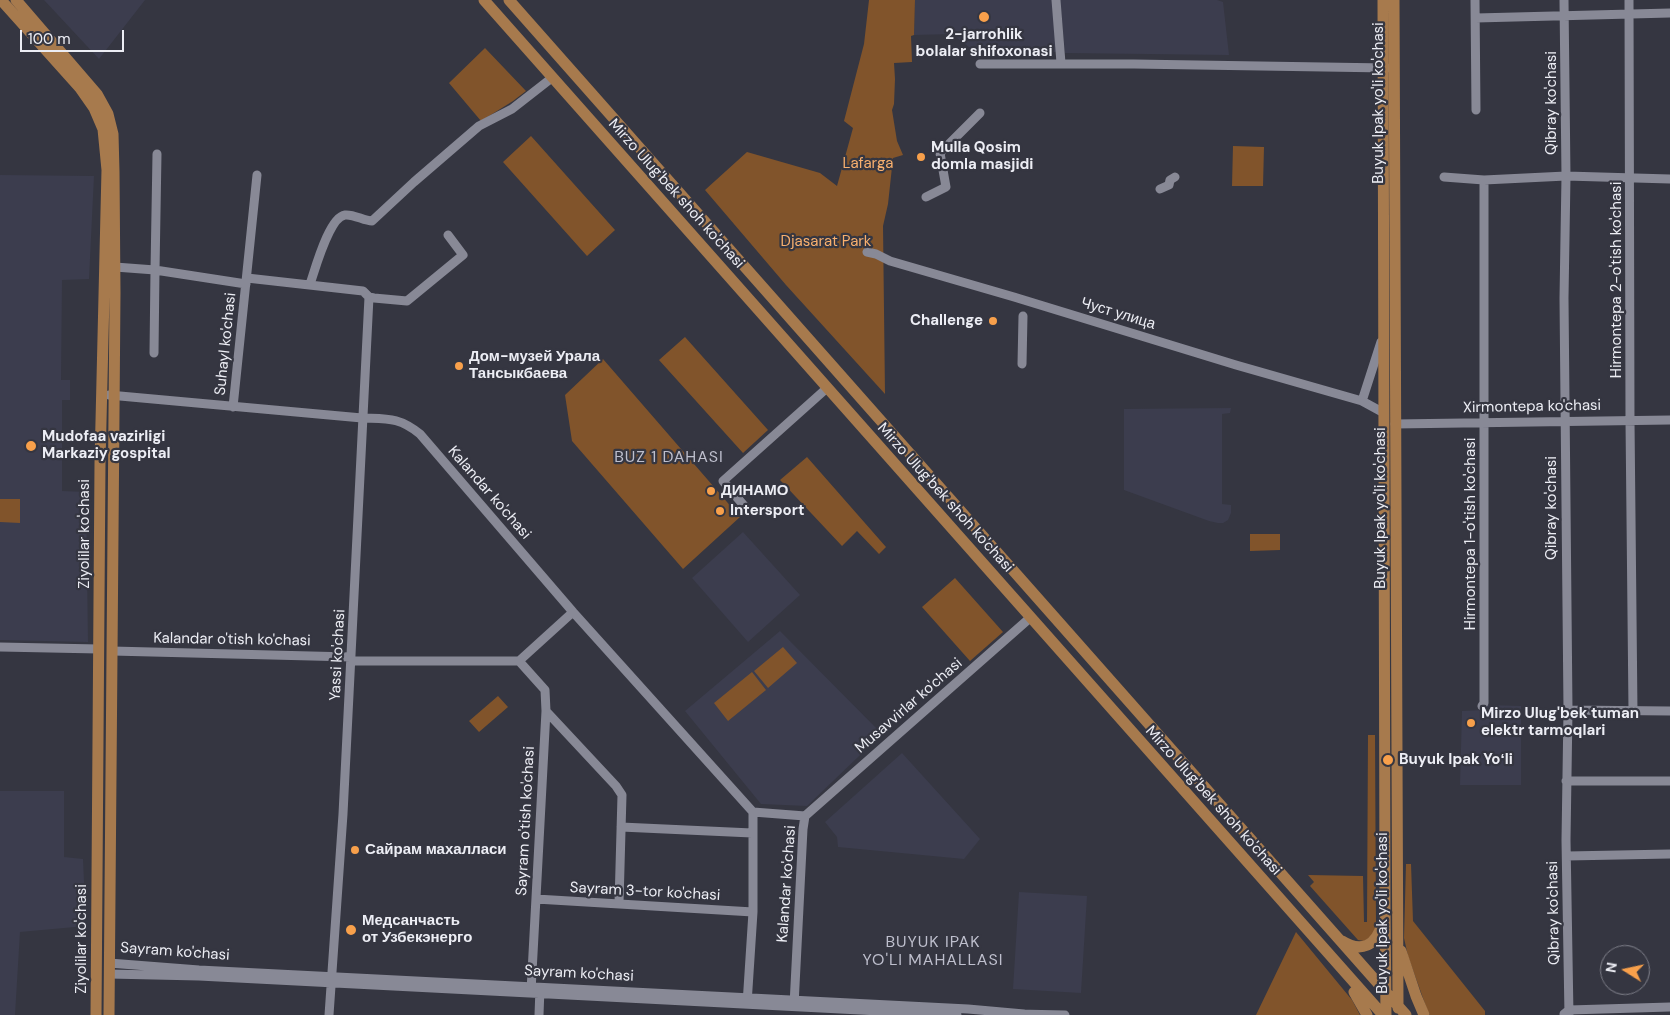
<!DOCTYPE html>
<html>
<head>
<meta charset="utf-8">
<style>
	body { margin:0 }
	#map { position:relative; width:1670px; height:1015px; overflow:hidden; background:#353641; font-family:"DM Sans",sans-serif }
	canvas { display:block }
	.north { position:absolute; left:1600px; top:945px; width:50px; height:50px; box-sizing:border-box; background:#353641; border:1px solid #7e7f89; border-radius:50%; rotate:280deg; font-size:14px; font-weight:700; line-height:20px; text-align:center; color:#ecedf4 }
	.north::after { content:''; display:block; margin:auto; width:18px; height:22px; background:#f8a04b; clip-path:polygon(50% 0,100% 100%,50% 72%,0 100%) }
	.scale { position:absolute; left:20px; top:30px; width:104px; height:22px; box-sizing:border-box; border:2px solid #ecedf4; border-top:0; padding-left:6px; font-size:15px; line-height:18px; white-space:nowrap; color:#ecedf4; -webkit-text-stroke:4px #353641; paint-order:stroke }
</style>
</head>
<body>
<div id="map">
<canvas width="1670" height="1015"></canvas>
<div class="north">N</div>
<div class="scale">100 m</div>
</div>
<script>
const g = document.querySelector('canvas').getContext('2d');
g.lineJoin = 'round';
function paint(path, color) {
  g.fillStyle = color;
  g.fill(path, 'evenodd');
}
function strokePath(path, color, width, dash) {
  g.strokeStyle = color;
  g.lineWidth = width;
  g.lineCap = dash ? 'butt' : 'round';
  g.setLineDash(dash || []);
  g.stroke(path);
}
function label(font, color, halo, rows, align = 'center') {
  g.font = font + ' "DM Sans",sans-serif';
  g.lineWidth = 4.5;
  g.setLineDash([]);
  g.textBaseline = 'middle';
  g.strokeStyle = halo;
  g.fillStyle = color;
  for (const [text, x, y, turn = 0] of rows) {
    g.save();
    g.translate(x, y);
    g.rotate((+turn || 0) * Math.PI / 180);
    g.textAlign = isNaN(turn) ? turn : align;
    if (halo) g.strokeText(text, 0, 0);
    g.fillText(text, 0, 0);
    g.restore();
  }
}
paint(new Path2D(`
	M 44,0 L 145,0 L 99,59 Z
	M 915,0 L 1053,0 L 1056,52 L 982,57 L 952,34 L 914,35 Z
	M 1060,0 L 1217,0 L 1223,2 L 1229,55 L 1065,53 Z
	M 0,175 L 94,176 L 89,279 L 62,280 L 61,380 L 70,380 L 70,400 L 62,400 L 62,491 L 86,492 L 88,642 L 0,640 Z
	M 1231,408 L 1230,413 L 1222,414 L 1222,504 L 1231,505 L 1231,513 L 1228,520 L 1223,523 L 1218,523 L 1209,521 L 1124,490 L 1124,409 Z
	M 743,532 L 800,595 L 748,642 L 692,578 Z
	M 780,631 L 882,734 L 807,806 L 761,804 L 685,711 Z
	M 1487,705 L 1521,706 L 1521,785 L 1460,785 L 1462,711 L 1484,710 Z
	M 902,753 L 980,839 L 964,859 L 838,847 L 837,837 L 825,822 Z
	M 0,791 L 64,791 L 64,857 L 83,859 L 86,926 L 20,932 L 15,1015 L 0,1015 Z
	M 1019,892 L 1087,896 L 1081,993 L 1013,989 Z`), '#3c3d4e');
paint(new Path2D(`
	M 869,0 L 915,0 L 914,35 L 911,36 L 912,62 L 894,63 L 895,79 L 894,104 L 892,110 L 897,141 L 903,155 L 893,158 L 888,204 L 883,226 L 885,394 L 786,285 L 705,190 L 747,152 L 820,173 L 837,186 L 853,128 L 844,121 L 864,44 Z
	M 485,48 L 526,91 L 513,101 L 481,121 L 449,83 Z
	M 531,136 L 615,230 L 587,256 L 503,162 Z
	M 1233,146 L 1264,147 L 1263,186 L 1232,186 Z
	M 685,337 L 768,430 L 743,453 L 659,360 Z
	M 603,359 L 740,517 L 683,569 L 572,441 L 565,395 Z
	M 807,457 L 886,547 L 879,554 L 857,531 L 842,546 L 780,480 Z
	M 0,499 L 20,499 L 20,523 L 0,522 Z
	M 1250,534 L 1280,534 L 1280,550 L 1250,551 Z
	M 955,578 L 1003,632 L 970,661 L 922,607 Z
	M 783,647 L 797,663 L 768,688 L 754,671 Z
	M 752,672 L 766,690 L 728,721 L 714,703 Z
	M 498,696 L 508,707 L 479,732 L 469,721 Z
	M 1368,735 L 1375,735 L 1376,927 L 1372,936 L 1364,941 L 1358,940 L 1310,886 L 1314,882 L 1308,875 L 1363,876 L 1364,922 L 1367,922 Z
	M 1406,864 L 1411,864 L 1413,921 L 1485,1011 L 1485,1015 L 1430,1015 L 1428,1012 L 1408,956 L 1404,938 Z
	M 1296,932 L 1352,1000 L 1360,1015 L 1256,1015 Z`), '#81542b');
strokePath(new Path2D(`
	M 1056,0 L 1061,63
	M 1475,0 L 1476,110
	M 1564,0 L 1566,176 L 1564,298 L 1568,710 L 1566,840 L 1569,1015
	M 1629,0 L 1630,421 L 1633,711
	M 1476,18 L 1670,13
	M 980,64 L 1134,64 L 1387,68
	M 157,154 L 155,270 L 246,284
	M 1444,177 L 1484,180 L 1566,176 L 1670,179
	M 1160,189 L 1169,185 L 1170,180 L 1175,177
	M 926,197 L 946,187 L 940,153 L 980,113
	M 867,252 L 876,254 L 890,261 L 1014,297 L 1236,365 L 1362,401 L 1384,413
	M 115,267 L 155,270 L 154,353
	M 247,278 L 363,291 L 369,297 L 374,298 L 407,301 L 463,255 L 448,235
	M 310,284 C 315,270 329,217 345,215 C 354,214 364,221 372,221 L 414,182 L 479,126 L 512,109 L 553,77
	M 1022,364 L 1023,316
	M 109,395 L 362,418 C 388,419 399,417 420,434 L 573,612 L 753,812 L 805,816
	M 1362,401 L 1381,342
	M 233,407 L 257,175
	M 1395,424 L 1670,420
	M 746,508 L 723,481 L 827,388
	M 0,647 L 99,649
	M 112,651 L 351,657
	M 351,661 L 519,661
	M 519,661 L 545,690 L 546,711 L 531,991
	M 519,661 L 573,612
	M 1482,706 L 1484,703 L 1484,180
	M 1568,710 L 1670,711
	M 546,711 L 616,786 L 622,795 L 619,903
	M 1566,781 L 1670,781
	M 805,816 L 1031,617
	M 621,827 L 752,833
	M 1567,856 L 1670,854
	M 536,899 L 753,912
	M 109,963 L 199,970 L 968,1009 L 1024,1014
	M 109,974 L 199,976 L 957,1015
	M 747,1004 L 753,912 L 753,812
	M 794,1005 L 803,829 L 805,816
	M 1018,1014 L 1065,1015
	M 1564,1014 L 1569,1010 L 1670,1007
	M 329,1015 L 343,814 L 369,297
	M 539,1015 L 540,988`), '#888996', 9);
strokePath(new Path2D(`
	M 1,0 L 80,88 L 94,108 L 103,129 L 107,170 L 100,463 L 96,1015
	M 16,0 L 97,94 L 108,114 L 113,134 L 114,172 L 115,293 L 109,1015
	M 484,0 L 1383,1015
	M 509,0 L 1406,1015
	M 1383,0 L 1385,905 L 1386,1015
	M 1394,0 L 1398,1008
	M 1342,941 C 1361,953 1376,946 1382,924
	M 1401,951 L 1416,996 L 1424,1015
	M 1354,992 L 1367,1015`), '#a77a4d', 11);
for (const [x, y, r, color] of [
	[984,17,6,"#f8a04b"],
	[921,157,5,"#f8a04b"],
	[993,321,5,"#f8a04b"],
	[459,366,5,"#f8a04b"],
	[31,446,6,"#f8a04b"],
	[711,491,5,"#f8a04b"],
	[720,511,5,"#f8a04b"],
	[1471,723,5,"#f8a04b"],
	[1388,760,6,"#f8a04b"],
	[355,850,5,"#f8a04b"],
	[351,930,6,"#f8a04b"]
]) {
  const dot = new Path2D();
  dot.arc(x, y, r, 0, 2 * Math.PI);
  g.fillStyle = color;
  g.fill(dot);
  strokePath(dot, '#353641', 2);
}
label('bold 15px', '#ecedf4', '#353641', [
	["2-jarrohlik",984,35,"center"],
	["bolalar shifoxonasi",984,52,"center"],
	["Mulla Qosim",931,148],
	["domla masjidi",931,165],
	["Challenge",983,321,"right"],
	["Дом-музей Урала",469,357],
	["Тансыкбаева",469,374],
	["Mudofaa vazirligi",42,437],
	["Markaziy gospital",42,454],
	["ДИНАМО",721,491],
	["Intersport",730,511],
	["Mirzo Ulug'bek tuman",1481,714],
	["elektr tarmoqlari",1481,731],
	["Buyuk Ipak Yoʻli",1399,760],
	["Сайрам махалласи",365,850],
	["Медсанчасть",362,921],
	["от Узбекэнерго",362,938]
], 'left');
label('15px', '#ecedf4', '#353641', [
	["Buyuk Ipak yo'li ko'chasi",1379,103,-90],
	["Qibray ko'chasi",1552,103,-90],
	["Mirzo Ulug'bek shoh ko'chasi",676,194,48],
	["Hirmontepa 2-o'tish ko'chasi",1617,280,-90],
	["Чуст улица",1118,314,17],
	["Suhayl ko'chasi",226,344,-84],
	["Xirmontepa ko'chasi",1532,407,-1],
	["Kalandar ko'chasi",489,493,49],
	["Mirzo Ulug'bek shoh ko'chasi",945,498,48],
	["Buyuk Ipak yo'li ko'chasi",1381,508,-90],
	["Qibray ko'chasi",1552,508,-90],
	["Ziyolilar ko'chasi",85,534,-90],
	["Hirmontepa 1-o'tish ko'chasi",1471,534,-90],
	["Kalandar o'tish ko'chasi",232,640,1],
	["Yassi ko'chasi",338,655,-87],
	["Musavvirlar ko'chasi",909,706,-41],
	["Mirzo Ulug'bek shoh ko'chasi",1213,801,48],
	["Sayram o'tish ko'chasi",526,821,-87],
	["Kalandar ko'chasi",787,884,-86],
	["Sayram 3-tor ko'chasi",645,892,3],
	["Buyuk Ipak yo'li ko'chasi",1383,913,-90],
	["Qibray ko'chasi",1554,913,-91],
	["Ziyolilar ko'chasi",82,939,-90],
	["Sayram ko'chasi",175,952,4],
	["Sayram ko'chasi",579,974,3]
]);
label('15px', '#f9b06e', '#353641', [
	["Lafarga",868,164],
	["Djasarat Park",826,242]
]);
g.letterSpacing = '1px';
label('16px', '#bebfcd', '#353641', [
	["BUZ 1 DAHASI",669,458],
	["BUYUK IPAK",933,943],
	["YO'LI MAHALLASI",933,961]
]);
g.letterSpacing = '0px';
</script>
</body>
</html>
